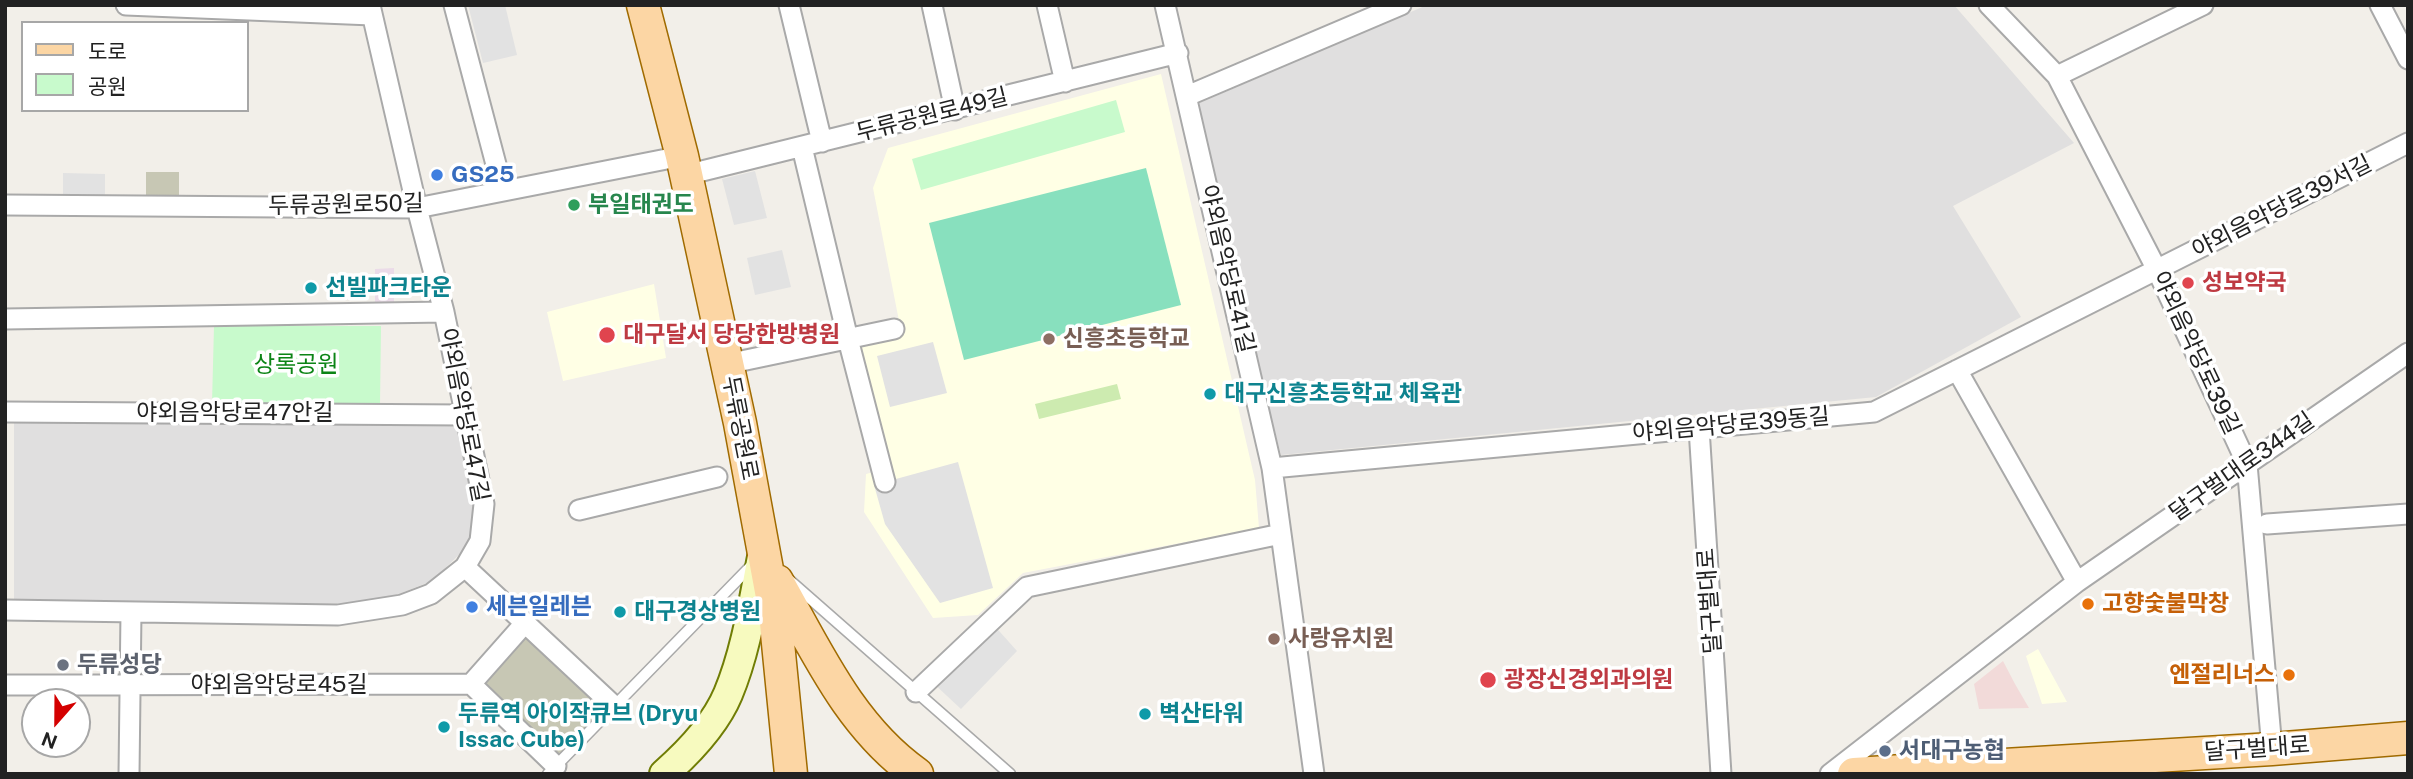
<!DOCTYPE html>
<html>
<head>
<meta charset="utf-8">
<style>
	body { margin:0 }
	#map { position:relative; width:2413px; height:779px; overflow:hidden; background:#f2efe9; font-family:"Public Sans","Noto Sans KR",sans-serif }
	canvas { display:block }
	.frame { position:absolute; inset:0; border:7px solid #222; pointer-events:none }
	.legend { position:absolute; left:21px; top:21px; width:228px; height:91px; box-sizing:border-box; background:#fff; border:2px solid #a7a7a7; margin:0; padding:9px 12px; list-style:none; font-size:21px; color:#222 }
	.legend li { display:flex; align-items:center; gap:14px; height:35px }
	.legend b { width:35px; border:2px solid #a7a7a7 }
	.north { position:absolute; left:21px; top:688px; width:70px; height:70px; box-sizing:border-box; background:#fff; border:2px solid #a7a7a7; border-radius:50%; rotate:201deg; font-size:19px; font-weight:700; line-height:28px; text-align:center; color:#222 }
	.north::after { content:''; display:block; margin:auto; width:24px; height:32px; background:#d40000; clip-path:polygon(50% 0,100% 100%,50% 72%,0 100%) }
</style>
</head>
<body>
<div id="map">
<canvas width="2413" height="779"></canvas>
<div class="frame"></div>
<ul class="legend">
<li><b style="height:9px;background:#fcd6a4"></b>도로</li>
<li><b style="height:19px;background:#c8facc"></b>공원</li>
</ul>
<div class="north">N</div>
</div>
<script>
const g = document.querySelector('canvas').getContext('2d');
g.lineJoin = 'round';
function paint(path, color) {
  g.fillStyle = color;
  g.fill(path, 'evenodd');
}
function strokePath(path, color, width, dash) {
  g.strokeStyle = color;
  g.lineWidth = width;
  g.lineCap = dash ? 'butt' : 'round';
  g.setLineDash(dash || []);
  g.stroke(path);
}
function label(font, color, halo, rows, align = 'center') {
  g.font = font + ' "Public Sans","Noto Sans KR",sans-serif';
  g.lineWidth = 7;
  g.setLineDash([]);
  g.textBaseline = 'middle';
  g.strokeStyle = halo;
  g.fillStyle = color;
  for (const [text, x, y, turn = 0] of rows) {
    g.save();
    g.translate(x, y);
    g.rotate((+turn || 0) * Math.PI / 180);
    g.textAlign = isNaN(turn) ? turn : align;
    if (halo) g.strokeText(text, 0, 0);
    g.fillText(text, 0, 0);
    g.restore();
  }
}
paint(new Path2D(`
	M 1427,5 L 1954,5 L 2074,143 L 1953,206 L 2021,317 L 1876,397 L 1281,455 L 1190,107 Z
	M 14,422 L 456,425 L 475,505 L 469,545 L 432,581 L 373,604 L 14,601 Z`), '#e0dfdf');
paint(new Path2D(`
	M 2003,661 L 2015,684 L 2029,708 L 1979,709 L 1974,684 Z`), '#f2dad9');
paint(new Path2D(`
	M 394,268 L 394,306 L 375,306 L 375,269 Z`), '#ebdbe8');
paint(new Path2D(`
	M 1161,74 L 1255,480 L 1259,528 L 1023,573 L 978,615 L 933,618 L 864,512 L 866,474 L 889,468 L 860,348 L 894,329 L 899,321 L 873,188 L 888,148 Z
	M 654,284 L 666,358 L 563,381 L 547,312 Z
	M 2038,649 L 2067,702 L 2042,704 L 2026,656 Z`), '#ffffe5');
paint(new Path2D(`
	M 146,172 L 179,172 L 179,198 L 146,199 Z
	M 528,632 L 607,706 L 557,759 L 479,685 Z`), '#c7c7b4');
paint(new Path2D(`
	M 1117,384 L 1121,399 L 1039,419 L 1035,404 Z`), '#cdebb0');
paint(new Path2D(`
	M 1116,100 L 1125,132 L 921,190 L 912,159 Z
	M 214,326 L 381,326 L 380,404 L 212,403 Z`), '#c8facc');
paint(new Path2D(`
	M 1146,168 L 1181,305 L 964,360 L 929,223 Z`), '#88e0be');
paint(new Path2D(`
	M 468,5 L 505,5 L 517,55 L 483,63 Z
	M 755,171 L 767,218 L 734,225 L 722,179 Z
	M 63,173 L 105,174 L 105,203 L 63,202 Z
	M 782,250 L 791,287 L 755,295 L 747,258 Z
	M 933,342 L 947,393 L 890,407 L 877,356 Z
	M 958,462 L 993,588 L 940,603 L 885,524 L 874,485 Z
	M 992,623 L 1017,651 L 961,709 L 931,681 Z`), '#e2e2e2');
const lane = new Path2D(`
	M 789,580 L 1010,774
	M 548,774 L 753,564`);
const street = new Path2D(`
	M 126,5 L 372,15
	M 454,5 L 503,191
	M 789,5 L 822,142
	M 932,5 L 955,110
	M 1047,5 L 1065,82
	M 1165,5 L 1272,468 L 1314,774
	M 1989,5 L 2057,76 L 2157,270 L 2247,464 L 2272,749
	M 2380,5 L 2408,59
	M 2057,76 L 2203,5
	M 1187,96 L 1401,5
	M 802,147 L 848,339 L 885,482
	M 686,175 L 1178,53
	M 5,205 L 417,208 L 682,156
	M 5,319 L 444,312
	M 727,364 L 894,329
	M 1957,370 L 2077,582
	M 5,412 L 464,415
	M 1699,428 L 1721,774
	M 1272,468 L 1874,412 L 2408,143
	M 579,510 L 717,477
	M 2267,524 L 2408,514
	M 465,567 L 614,706
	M 5,610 L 338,615 L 402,605 L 431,594 L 465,567 L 480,541 L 484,504 L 444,312 L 417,208 L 370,5
	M 471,684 L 556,766
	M 5,685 L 471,684 L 525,623
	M 916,692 L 1027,587 L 1281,534
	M 129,774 L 131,612
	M 1830,774 L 2077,582 L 2408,353`);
const secondary = new Path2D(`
	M 664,774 C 689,752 715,725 728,694 C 746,651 753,603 762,557`);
const primary = new Path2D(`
	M 643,5 L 682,156 L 740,423 L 775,613 L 791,774
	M 777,581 C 816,650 850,727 917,774
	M 1854,774 L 2272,749 L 2408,738`);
strokePath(lane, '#a9a9a9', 13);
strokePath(street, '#a9a9a9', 23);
strokePath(secondary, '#707d05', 32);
strokePath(primary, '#a06b00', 35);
strokePath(lane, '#fff', 10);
strokePath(street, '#fff', 19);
strokePath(secondary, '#f7fabf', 28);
strokePath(primary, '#fcd6a4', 32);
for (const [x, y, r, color] of [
	[437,175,7,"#3f7fe0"],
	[574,205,7,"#2e9e5b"],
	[2188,283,7,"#e0444e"],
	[311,288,7,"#0f9aa8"],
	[607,335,9,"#e0444e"],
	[1049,339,7,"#8d6e63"],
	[1210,394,7,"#0f9aa8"],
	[2088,604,7,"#e8710a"],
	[472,607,7,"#3f7fe0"],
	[620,612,7,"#0f9aa8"],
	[1274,639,7,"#8d6e63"],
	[63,665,7,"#6b7280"],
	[2289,675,7,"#e8710a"],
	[1488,680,9,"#e0444e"],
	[1145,714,7,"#0f9aa8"],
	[444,727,7,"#0f9aa8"],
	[1885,751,7,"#5c6f8a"]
]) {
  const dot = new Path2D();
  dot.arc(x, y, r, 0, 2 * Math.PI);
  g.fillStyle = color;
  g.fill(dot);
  strokePath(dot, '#fff', 2.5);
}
label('23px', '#222', '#fff', [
	["두류공원로49길",932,115,-14],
	["두류공원로50길",346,205,-1],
	["야외음악당로39서길",2282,207,-27],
	["야외음악당로41길",1227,269,77],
	["야외음악당로39길",2196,353,65],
	["야외음악당로47안길",235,413],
	["야외음악당로47길",464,415,79],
	["야외음악당로39동길",1731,425,-5],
	["두류공원로",740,428,79],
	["달구벌대로344길",2242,467,-35],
	["달구벌대로",1710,601,-94],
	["야외음악당로45길",279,685],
	["달구벌대로",2257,749,-4]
]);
label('bold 23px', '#366cbe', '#fff', [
	["GS25",451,175],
	["세븐일레븐",486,607]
], 'left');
label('bold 23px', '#27864d', '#fff', [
	["부일태권도",588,205]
], 'left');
label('bold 23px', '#be3a42', '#fff', [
	["성보약국",2202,283],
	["대구달서 당당한방병원",623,335],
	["광장신경외과의원",1504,680]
], 'left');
label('bold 23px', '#0d838f', '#fff', [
	["선빌파크타운",325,288],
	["대구신흥초등학교 체육관",1224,394],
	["대구경상병원",634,612],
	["두류역 아이작큐브 (Dryu",458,714],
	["Issac Cube)",458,740],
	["벽산타워",1159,714]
], 'left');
label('bold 23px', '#785e54', '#fff', [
	["신흥초등학교",1063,339],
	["사랑유치원",1288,639]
], 'left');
label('23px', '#0c8416', '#fff', [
	["상록공원",296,365]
]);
label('bold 23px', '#c56008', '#fff', [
	["고향숯불막창",2102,604],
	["엔절리너스",2275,675,"right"]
], 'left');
label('bold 23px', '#5b616d', '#fff', [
	["두류성당",77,665]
], 'left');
label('bold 23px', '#4e5e75', '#fff', [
	["서대구농협",1899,751]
], 'left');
</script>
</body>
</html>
